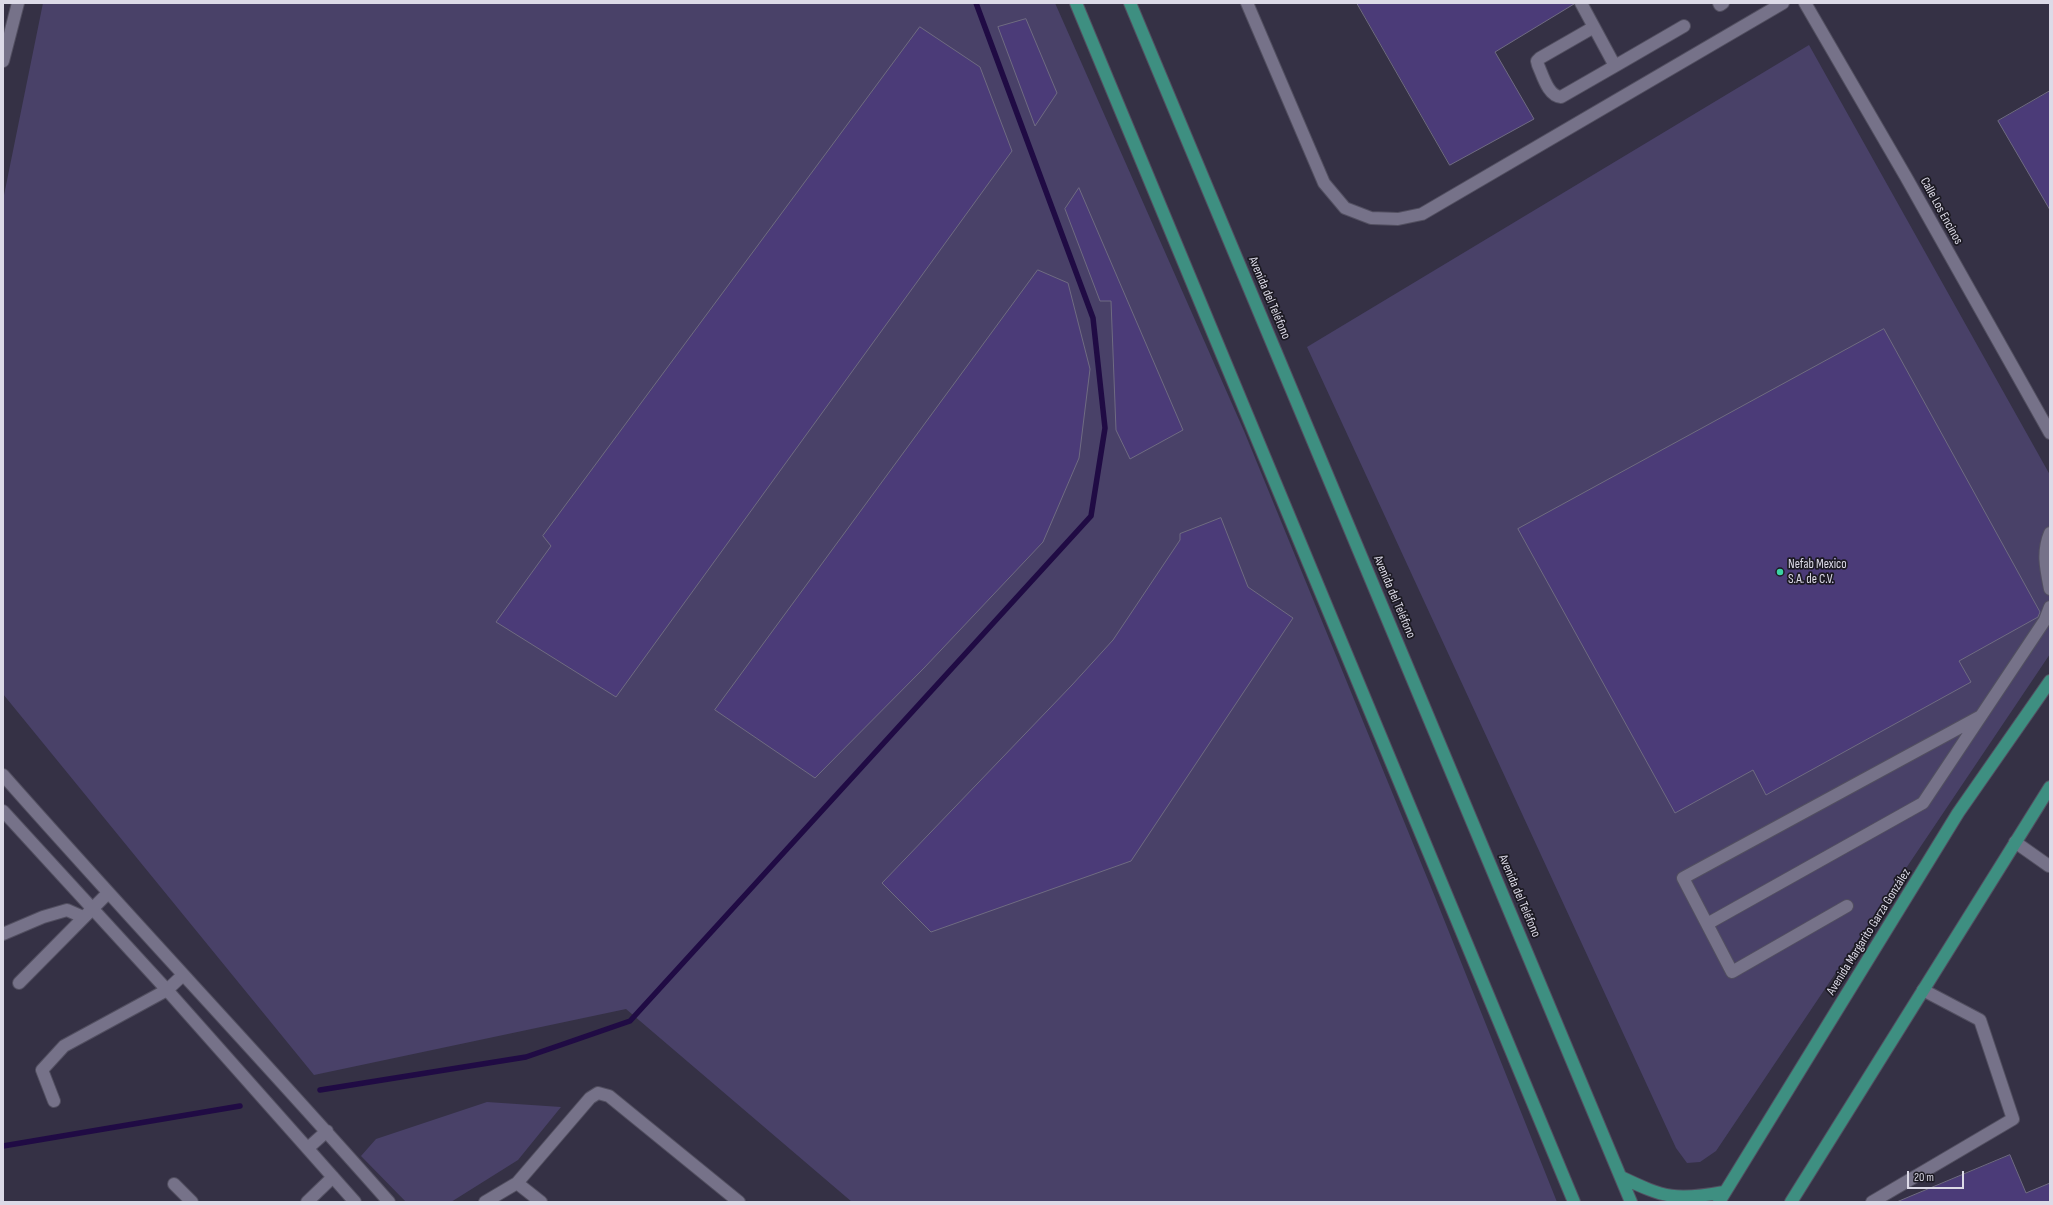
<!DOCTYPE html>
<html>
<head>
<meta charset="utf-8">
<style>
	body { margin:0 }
	#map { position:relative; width:2053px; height:1205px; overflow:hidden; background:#353145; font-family:"Sofia Sans Condensed",sans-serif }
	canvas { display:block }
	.frame { position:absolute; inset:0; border:4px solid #dcdae7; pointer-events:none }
	.scale { position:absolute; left:1907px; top:1171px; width:57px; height:18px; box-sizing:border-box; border:2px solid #dcdae7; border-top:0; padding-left:5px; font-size:12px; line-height:14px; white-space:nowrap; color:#dcdae7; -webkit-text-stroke:3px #1c1a23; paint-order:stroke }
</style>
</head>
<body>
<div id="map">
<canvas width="2053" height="1205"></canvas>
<div class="frame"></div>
<div class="scale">20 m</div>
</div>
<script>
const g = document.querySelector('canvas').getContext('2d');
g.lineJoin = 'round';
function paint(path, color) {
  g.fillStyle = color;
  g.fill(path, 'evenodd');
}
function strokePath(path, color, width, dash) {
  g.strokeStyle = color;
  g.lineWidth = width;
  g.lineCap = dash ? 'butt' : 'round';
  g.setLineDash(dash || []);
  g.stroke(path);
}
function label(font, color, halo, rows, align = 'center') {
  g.font = font + ' "Sofia Sans Condensed",sans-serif';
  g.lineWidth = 3.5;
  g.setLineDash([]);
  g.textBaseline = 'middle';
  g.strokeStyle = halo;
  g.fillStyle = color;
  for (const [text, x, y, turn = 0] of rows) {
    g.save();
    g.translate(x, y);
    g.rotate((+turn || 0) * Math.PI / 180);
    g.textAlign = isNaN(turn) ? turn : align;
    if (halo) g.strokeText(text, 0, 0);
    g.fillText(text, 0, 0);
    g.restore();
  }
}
paint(new Path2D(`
	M 43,3 L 1055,3 L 1244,431 L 1435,897 L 1557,1202 L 852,1202 L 626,1009 L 314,1075 L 3,694 L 3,200 Z
	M 1809,45 L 2050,475 L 2050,654 L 1716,1151 L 1700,1162 L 1687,1163 L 1676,1148 L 1307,347 Z
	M 487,1102 L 561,1107 L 518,1160 L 451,1202 L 406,1202 L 361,1156 L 376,1139 Z`), '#494168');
strokePath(new Path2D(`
	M 320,1090 L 526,1057 L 630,1021 L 1091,516 L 1105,428 L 1093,318 L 976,3
	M 3,1146 L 240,1106`), '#200b44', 5.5);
const building = new Path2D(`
	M 1357,3 L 1574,3 L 1574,4 L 1495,52 L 1534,119 L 1450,165 Z
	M 1026,19 L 1057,93 L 1035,126 L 998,27 Z
	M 920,27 L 980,67 L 1012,151 L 616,697 L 496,622 L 551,546 L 543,536 Z
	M 2050,91 L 2050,210 L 1998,121 Z
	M 1079,188 L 1183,430 L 1130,459 L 1116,430 L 1111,301 L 1100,301 L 1065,209 Z
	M 1038,270 L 1068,283 L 1090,369 L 1079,458 L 1043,542 L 924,668 L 815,778 L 715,710 Z
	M 1884,329 L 2040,612 L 2038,617 L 1959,661 L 1971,682 L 1766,795 L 1753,770 L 1675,813 L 1518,529 Z
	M 1221,518 L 1248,587 L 1293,618 L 1131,861 L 931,932 L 882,883 L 1072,685 L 1113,640 L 1180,540 L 1180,534 Z
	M 2010,1155 L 2026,1193 L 2050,1183 L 2050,1202 L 1897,1202 Z`);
paint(building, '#4b3b78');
strokePath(building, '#6f6b82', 1);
const minor = new Path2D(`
	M 1247,3 L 1324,183 L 1345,208 L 1371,218 L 1398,219 L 1422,214 L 1783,3
	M 1581,3 L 1615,66 L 1561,97 C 1548,96 1543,76 1538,65 L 1537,61 L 1540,58 L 1594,27
	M 1719,3 L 1720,5 L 1723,3
	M 1805,3 L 1906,177 L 2050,433
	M 3,61 L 18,3
	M 1615,66 L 1684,26
	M 2050,533 C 2042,552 2046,569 2050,589
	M 3,775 C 130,919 262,1058 389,1202
	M 3,811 L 167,990 L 355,1202
	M 2015,842 L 2049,866
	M 1847,906 L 1732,972 L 1683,878 L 1981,716
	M 1707,924 L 1923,803 L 2045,620 L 2050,607
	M 3,934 L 43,917 L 67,910 L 83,917
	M 19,983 L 108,893
	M 54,1101 L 42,1070 L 64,1046 L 167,990 L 183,975
	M 308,1148 L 327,1131
	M 517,1183 L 541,1202
	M 174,1184 L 192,1202
	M 307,1202 L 333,1177
	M 485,1202 L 517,1183 L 590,1098 L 598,1093 L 609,1096 L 739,1202
	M 1872,1202 L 2013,1119 L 1980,1020 L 1923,990`);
const major = new Path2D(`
	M 1076,3 L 1574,1202
	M 1130,3 L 1631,1202
	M 1621,1177 C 1665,1198 1676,1201 1724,1192
	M 1719,1202 L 1958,813 L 2050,681
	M 1791,1202 L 2050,787`);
strokePath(minor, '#524f60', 14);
strokePath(major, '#524f60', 14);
strokePath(minor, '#767289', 12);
strokePath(major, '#3e8f81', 12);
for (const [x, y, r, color] of [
	[1780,572,4,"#3bd4a4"]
]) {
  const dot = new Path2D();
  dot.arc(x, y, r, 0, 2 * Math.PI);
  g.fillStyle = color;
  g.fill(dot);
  strokePath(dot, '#1c1a23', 1.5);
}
label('13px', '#dcdae7', '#1c1a23', [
	["Calle Los Encinos",1941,211,61],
	["Avenida del Teléfono",1269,298,67],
	["Avenida del Teléfono",1394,597,67],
	["Avenida del Teléfono",1519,896,67],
	["Avenida Margarito Garza González",1869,932,-58]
]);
label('13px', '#dcdae7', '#1c1a23', [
	["Nefab Mexico",1788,565],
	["S.A. de C.V.",1788,580]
], 'left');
</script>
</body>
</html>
